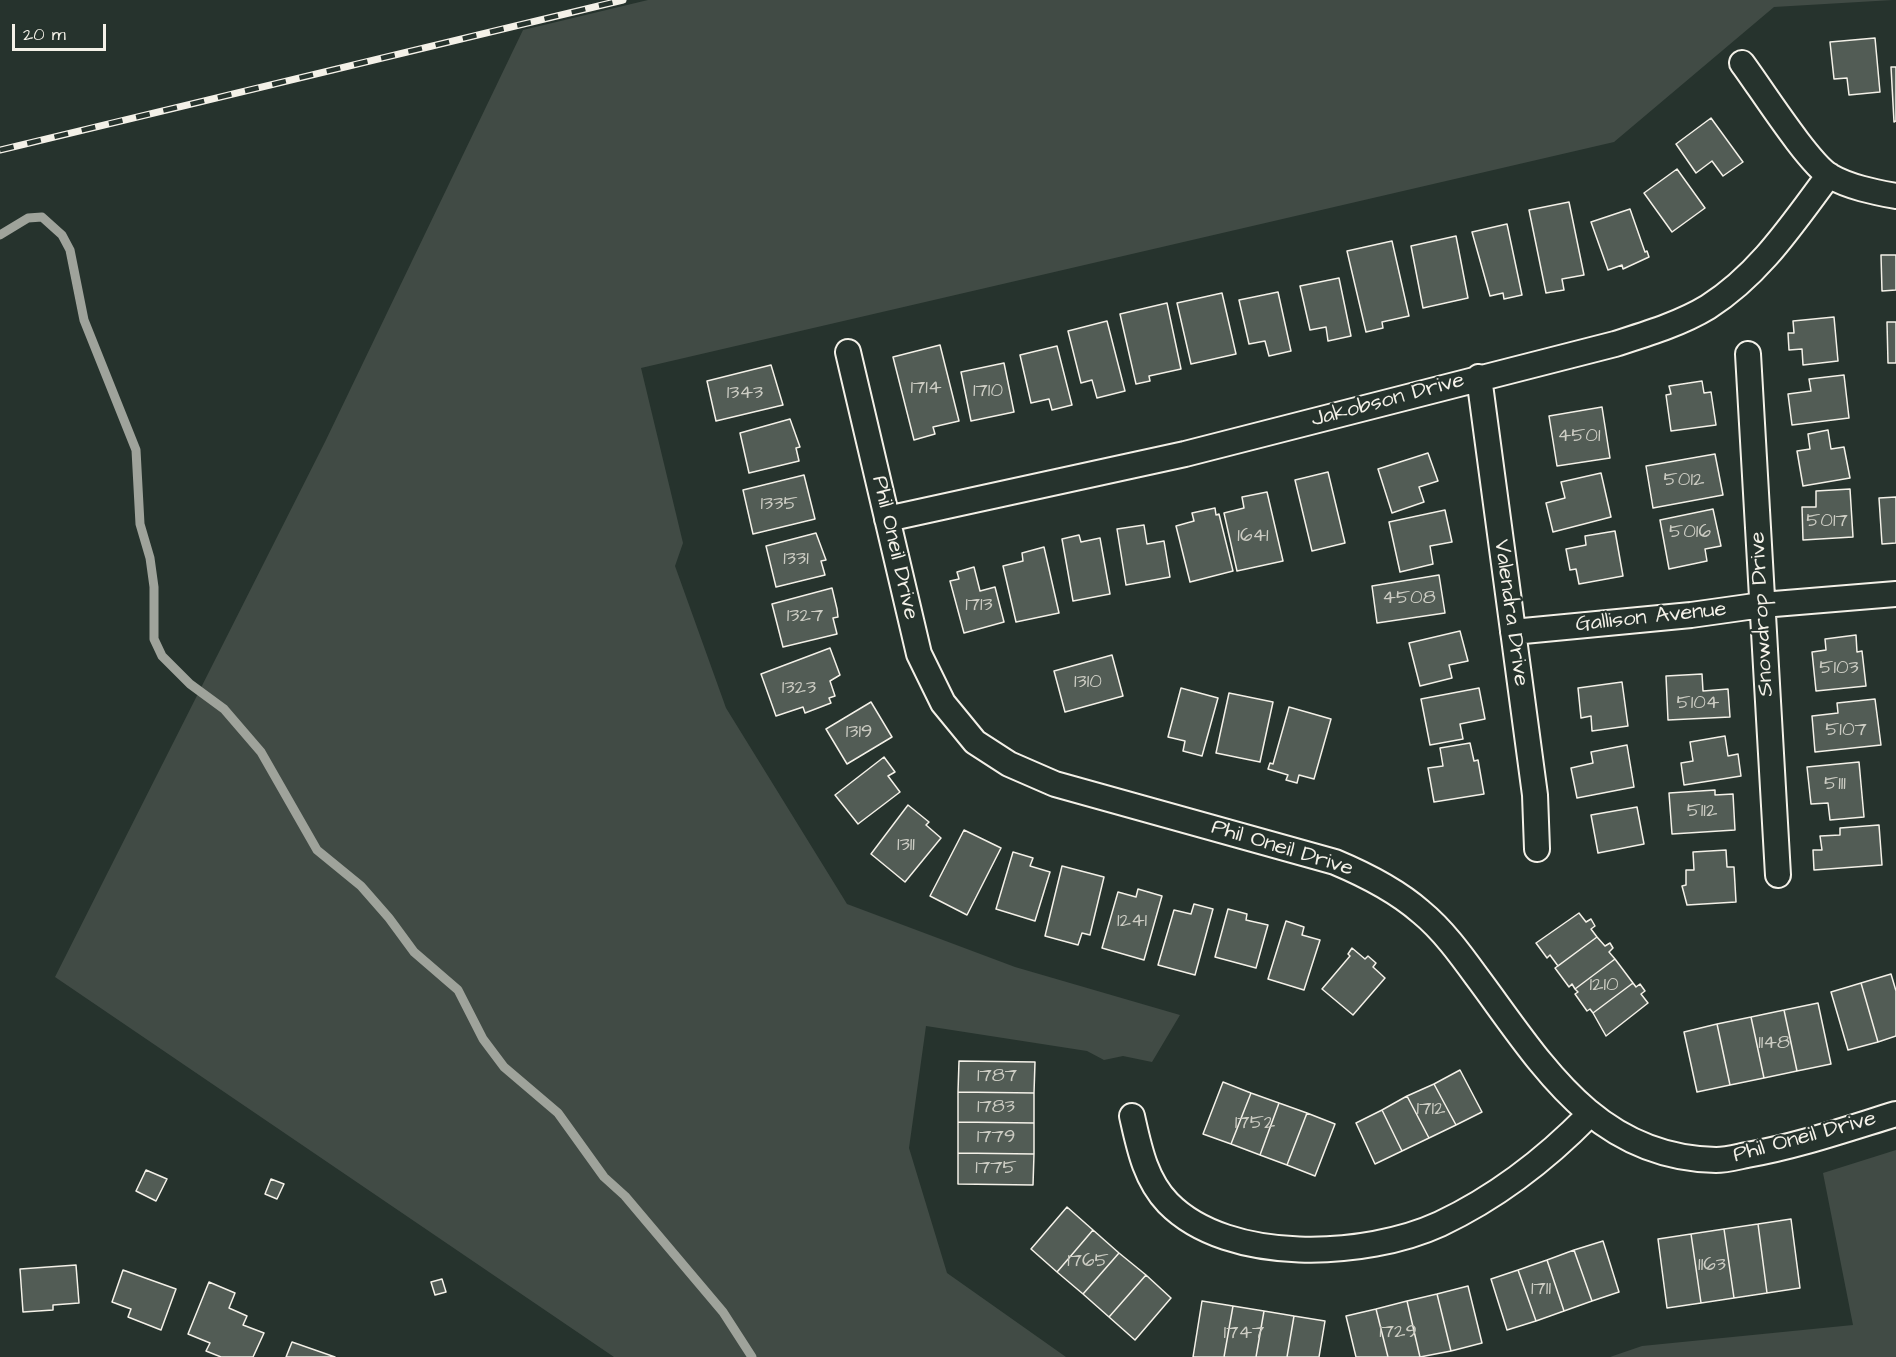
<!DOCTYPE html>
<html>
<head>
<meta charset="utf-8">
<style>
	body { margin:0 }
	#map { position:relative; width:1896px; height:1357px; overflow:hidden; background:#26332d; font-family:"Architects Daughter",sans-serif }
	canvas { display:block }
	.scale { position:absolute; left:12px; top:24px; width:94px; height:27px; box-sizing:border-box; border:3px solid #f4f1e8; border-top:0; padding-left:8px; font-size:18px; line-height:21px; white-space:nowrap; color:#f4f1e8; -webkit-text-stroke:4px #26332d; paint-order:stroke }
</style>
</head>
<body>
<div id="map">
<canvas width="1896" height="1357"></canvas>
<div class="scale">20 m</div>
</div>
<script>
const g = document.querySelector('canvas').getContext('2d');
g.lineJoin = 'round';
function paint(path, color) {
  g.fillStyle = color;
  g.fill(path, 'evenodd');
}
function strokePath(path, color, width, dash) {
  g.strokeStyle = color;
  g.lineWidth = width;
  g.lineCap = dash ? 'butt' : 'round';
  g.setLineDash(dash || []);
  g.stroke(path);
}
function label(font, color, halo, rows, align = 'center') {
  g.font = font + ' "Architects Daughter",sans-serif';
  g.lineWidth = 4.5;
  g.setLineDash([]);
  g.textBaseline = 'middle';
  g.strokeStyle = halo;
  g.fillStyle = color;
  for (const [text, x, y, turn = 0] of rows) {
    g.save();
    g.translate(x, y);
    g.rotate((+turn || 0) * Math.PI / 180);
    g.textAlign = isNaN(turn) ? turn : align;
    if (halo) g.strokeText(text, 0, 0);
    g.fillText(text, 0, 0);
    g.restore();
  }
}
paint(new Path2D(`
	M 648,0 L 1893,0 L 1774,7 L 1614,142 L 641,368 L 683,543 L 675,566 L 726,708 L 847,904 L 1015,967 L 1180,1015 L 1152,1062 L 1123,1056 L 1104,1060 L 1087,1051 L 926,1026 L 909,1148 L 947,1273 L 1066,1357 L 614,1357 L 55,977 L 325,442 L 523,30 Z
	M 1896,1150 L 1896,1357 L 1610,1357 L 1642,1346 L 1853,1325 L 1823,1173 Z`), '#414b45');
strokePath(new Path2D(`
	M 0,235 L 28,218 L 42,217 L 62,235 L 70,250 L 84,320 L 136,450 L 140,524 L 150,558 L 154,587 L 154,639 L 162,656 L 190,684 L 224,709 L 261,752 L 317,850 L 361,886 L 389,918 L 414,952 L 458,990 L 483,1039 L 504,1067 L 558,1113 L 604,1177 L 625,1196 L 723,1312 L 752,1357`), '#9fa39b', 9);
const building = new Path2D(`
	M 1875,38 L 1880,92 L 1849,95 L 1847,78 L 1834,79 L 1830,42 Z
	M 1891,67 L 1896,67 L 1896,121 L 1894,122 Z
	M 1711,118 L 1743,162 L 1723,176 L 1712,161 L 1696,173 L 1676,144 Z
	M 1677,169 L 1705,208 L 1672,232 L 1644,193 Z
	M 1569,202 L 1584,275 L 1562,279 L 1564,290 L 1546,293 L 1529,210 Z
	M 1630,209 L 1645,252 L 1647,251 L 1649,257 L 1623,269 L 1622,265 L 1608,270 L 1591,222 Z
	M 1507,224 L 1522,295 L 1504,299 L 1503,293 L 1490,296 L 1472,232 Z
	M 1456,236 L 1468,298 L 1423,308 L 1411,246 Z
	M 1392,241 L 1409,316 L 1382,322 L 1383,328 L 1366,332 L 1347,251 Z
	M 1881,255 L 1896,255 L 1896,290 L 1882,291 Z
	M 1339,278 L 1351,336 L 1328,341 L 1326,327 L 1310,330 L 1300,286 Z
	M 1278,292 L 1291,351 L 1269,356 L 1265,341 L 1249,344 L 1239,300 Z
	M 1222,293 L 1236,354 L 1191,364 L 1177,303 Z
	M 1167,303 L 1181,369 L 1149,376 L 1150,381 L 1136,384 L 1120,314 Z
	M 1834,317 L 1838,361 L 1803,365 L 1802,349 L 1789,350 L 1788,333 L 1794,333 L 1793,321 Z
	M 1107,321 L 1125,391 L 1097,398 L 1092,380 L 1081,383 L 1068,331 Z
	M 1887,322 L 1896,322 L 1896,363 L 1888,363 Z
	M 940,345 L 959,421 L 933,427 L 935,434 L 914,440 L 893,357 Z
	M 1057,346 L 1072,405 L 1052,410 L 1049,399 L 1031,403 L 1020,355 Z
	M 1004,363 L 1014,412 L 971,421 L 961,372 Z
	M 771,365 L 783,405 L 716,421 L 707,381 Z
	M 1844,375 L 1849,418 L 1792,425 L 1788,394 L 1811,391 L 1809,379 Z
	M 1702,381 L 1704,393 L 1711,392 L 1716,425 L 1671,431 L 1666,395 L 1671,394 L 1669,386 Z
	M 1602,407 L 1610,458 L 1557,466 L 1549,416 Z
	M 790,419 L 800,447 L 796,448 L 799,461 L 749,473 L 740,433 Z
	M 1828,430 L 1831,449 L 1844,447 L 1850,478 L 1803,486 L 1797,451 L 1810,449 L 1808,434 Z
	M 1428,453 L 1438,481 L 1419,487 L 1424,502 L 1392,513 L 1378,469 Z
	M 1715,454 L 1723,495 L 1653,508 L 1646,466 Z
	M 1328,472 L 1345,543 L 1312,551 L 1295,480 Z
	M 1601,473 L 1611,517 L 1553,532 L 1546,503 L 1565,498 L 1561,482 Z
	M 804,475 L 815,519 L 753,534 L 743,490 Z
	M 1850,489 L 1853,537 L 1803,540 L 1802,507 L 1816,507 L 1816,491 Z
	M 1267,492 L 1283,561 L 1237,571 L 1224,513 L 1244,508 L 1242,497 Z
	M 1896,497 L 1896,543 L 1882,544 L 1879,498 Z
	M 1215,508 L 1216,515 L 1219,514 L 1233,571 L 1190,582 L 1176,526 L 1194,521 L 1192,513 Z
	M 1713,509 L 1721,546 L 1705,549 L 1707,561 L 1669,569 L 1660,520 Z
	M 1445,510 L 1452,542 L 1430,546 L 1433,564 L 1400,572 L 1389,522 Z
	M 1144,525 L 1147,544 L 1164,541 L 1170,577 L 1126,585 L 1117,529 Z
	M 1615,531 L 1623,576 L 1579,584 L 1576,569 L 1570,570 L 1566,549 L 1586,545 L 1585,536 Z
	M 816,533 L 826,560 L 821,561 L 825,575 L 776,587 L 766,546 Z
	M 1079,535 L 1081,542 L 1100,538 L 1110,594 L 1073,601 L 1062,539 Z
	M 1044,547 L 1059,613 L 1016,622 L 1003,566 L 1023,561 L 1022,553 Z
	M 974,567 L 980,591 L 995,587 L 1004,622 L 964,633 L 950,581 L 959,579 L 957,572 Z
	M 1439,575 L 1445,613 L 1377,623 L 1372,586 Z
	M 832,588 L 837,609 L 838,617 L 833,618 L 837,634 L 783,647 L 772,604 Z
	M 1460,631 L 1468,661 L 1449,665 L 1452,678 L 1420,686 L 1409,643 Z
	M 1856,635 L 1857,652 L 1862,651 L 1866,686 L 1816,691 L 1812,652 L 1826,650 L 1825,639 Z
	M 830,648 L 840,675 L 830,681 L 835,696 L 829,698 L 831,703 L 805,713 L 803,707 L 776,716 L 761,674 Z
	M 1112,655 L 1123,696 L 1065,712 L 1054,671 Z
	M 1702,674 L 1703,691 L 1728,689 L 1730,717 L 1668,720 L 1666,676 Z
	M 1622,682 L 1628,726 L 1592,731 L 1591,716 L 1581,718 L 1578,688 Z
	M 1181,688 L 1218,698 L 1202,756 L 1183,751 L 1185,741 L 1168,737 Z
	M 1479,688 L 1485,719 L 1460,724 L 1463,739 L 1430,745 L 1421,699 Z
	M 1229,693 L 1273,702 L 1260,762 L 1216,753 Z
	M 1875,699 L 1881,745 L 1815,752 L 1812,716 L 1838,713 L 1837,703 Z
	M 871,702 L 892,737 L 847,764 L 826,729 Z
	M 1289,707 L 1331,719 L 1314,779 L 1299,775 L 1297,783 L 1286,780 L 1288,775 L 1268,769 L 1270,763 L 1273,764 Z
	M 1725,736 L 1728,756 L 1738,754 L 1741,776 L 1684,785 L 1681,763 L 1693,761 L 1690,742 Z
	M 1470,743 L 1474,761 L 1478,760 L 1484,794 L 1434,802 L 1428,768 L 1443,766 L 1440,748 Z
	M 1627,745 L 1634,787 L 1577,798 L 1571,768 L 1593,763 L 1591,752 Z
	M 884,757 L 895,772 L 888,776 L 900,792 L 858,824 L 835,795 Z
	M 1859,762 L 1864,817 L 1830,820 L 1828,803 L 1811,804 L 1807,767 Z
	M 1715,790 L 1715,795 L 1733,794 L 1735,830 L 1672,834 L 1669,793 Z
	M 908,805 L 929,822 L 926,825 L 941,838 L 905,882 L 871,854 Z
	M 1637,807 L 1644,844 L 1598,853 L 1591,815 Z
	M 1879,825 L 1882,865 L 1814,870 L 1813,850 L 1822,850 L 1820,836 L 1840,835 L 1840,828 Z
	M 964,830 L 1001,848 L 967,915 L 930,896 Z
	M 1726,850 L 1727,867 L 1734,867 L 1736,902 L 1687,905 L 1682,886 L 1686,885 L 1686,870 L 1694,870 L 1693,852 Z
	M 1013,852 L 1033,858 L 1030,866 L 1050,872 L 1035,921 L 996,909 Z
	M 1062,866 L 1104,877 L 1090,935 L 1082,933 L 1078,945 L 1045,936 Z
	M 1138,889 L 1162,896 L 1144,960 L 1102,948 L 1118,892 L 1136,897 Z
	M 1194,904 L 1213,909 L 1195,975 L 1158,965 L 1174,910 L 1191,914 Z
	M 1228,909 L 1247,914 L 1246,920 L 1268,925 L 1256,968 L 1215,957 Z
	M 1579,913 L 1586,922 L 1591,919 L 1595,926 L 1591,929 L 1597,937 L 1558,966 L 1550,955 L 1547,958 L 1536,943 Z
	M 1286,921 L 1304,927 L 1302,935 L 1320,940 L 1304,990 L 1268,979 Z
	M 1597,937 L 1605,946 L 1610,943 L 1613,948 L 1609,952 L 1615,959 L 1575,989 L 1572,984 L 1569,987 L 1555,968 Z
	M 1352,948 L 1365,959 L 1368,956 L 1376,963 L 1373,967 L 1385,978 L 1353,1015 L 1322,989 L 1350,956 L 1348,954 Z
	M 1615,959 L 1633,983 L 1593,1013 L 1590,1009 L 1587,1011 L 1575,994 L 1578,992 L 1575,989 Z
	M 1891,974 L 1896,991 L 1896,1036 L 1878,1042 L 1861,983 Z
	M 1633,983 L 1636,987 L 1640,984 L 1645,991 L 1641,994 L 1648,1003 L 1606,1036 L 1593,1013 Z
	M 1861,983 L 1878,1042 L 1848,1050 L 1831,992 Z
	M 1818,1003 L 1831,1064 L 1797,1071 L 1784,1010 Z
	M 1784,1010 L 1797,1071 L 1764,1078 L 1751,1017 Z
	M 1751,1017 L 1764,1078 L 1730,1085 L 1717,1024 Z
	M 1717,1024 L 1730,1085 L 1697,1092 L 1684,1032 Z
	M 959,1061 L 1035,1062 L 1034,1093 L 958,1092 Z
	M 1460,1070 L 1482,1112 L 1456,1125 L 1434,1084 Z
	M 1223,1082 L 1251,1093 L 1231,1144 L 1203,1134 Z
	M 1434,1084 L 1456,1125 L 1429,1138 L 1407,1096 Z
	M 958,1092 L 1034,1093 L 1034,1123 L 958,1122 Z
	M 1251,1093 L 1279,1103 L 1260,1155 L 1231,1144 Z
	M 1407,1096 L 1429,1138 L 1402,1151 L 1382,1110 Z
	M 1279,1103 L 1307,1113 L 1287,1165 L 1260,1155 Z
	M 1382,1110 L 1402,1151 L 1375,1164 L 1356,1123 Z
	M 1307,1113 L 1335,1124 L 1315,1176 L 1287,1165 Z
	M 958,1122 L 1034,1123 L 1034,1154 L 958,1153 Z
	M 958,1153 L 1034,1154 L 1033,1185 L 958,1184 Z
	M 146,1170 L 167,1179 L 156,1201 L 136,1191 Z
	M 271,1179 L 284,1184 L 277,1199 L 265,1194 Z
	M 1067,1207 L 1093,1230 L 1057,1272 L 1031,1249 Z
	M 1791,1219 L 1800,1288 L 1767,1293 L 1758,1224 Z
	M 1758,1224 L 1767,1293 L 1734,1298 L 1724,1229 Z
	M 1724,1229 L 1734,1298 L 1701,1303 L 1691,1234 Z
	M 1093,1230 L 1119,1253 L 1083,1294 L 1057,1272 Z
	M 1691,1234 L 1701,1303 L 1667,1308 L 1658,1239 Z
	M 1603,1241 L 1619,1292 L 1592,1301 L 1574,1250 Z
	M 1574,1250 L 1592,1301 L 1564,1311 L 1547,1260 Z
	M 1119,1253 L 1146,1275 L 1109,1317 L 1083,1294 Z
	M 1547,1260 L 1564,1311 L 1536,1321 L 1518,1270 Z
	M 76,1265 L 79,1303 L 53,1305 L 53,1310 L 23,1312 L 20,1269 Z
	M 123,1270 L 176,1289 L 161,1330 L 128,1317 L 131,1309 L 112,1302 Z
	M 1518,1270 L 1536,1321 L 1507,1330 L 1491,1279 Z
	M 1146,1275 L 1171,1298 L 1135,1340 L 1109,1317 Z
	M 442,1279 L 446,1292 L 435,1295 L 431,1282 Z
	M 209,1282 L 235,1293 L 229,1308 L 247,1316 L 243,1325 L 264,1333 L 253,1357 L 221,1357 L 206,1351 L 210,1343 L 188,1334 Z
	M 1468,1286 L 1482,1343 L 1451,1351 L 1437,1294 Z
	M 1437,1294 L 1451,1351 L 1420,1357 L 1407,1301 Z
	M 1202,1301 L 1233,1306 L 1224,1357 L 1193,1357 Z
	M 1407,1301 L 1420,1357 L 1388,1357 L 1376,1309 Z
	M 1233,1306 L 1264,1311 L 1256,1357 L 1224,1357 Z
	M 1376,1309 L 1388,1357 L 1356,1357 L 1346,1316 Z
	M 1264,1311 L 1294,1316 L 1287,1357 L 1256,1357 Z
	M 1294,1316 L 1325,1321 L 1319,1357 L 1287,1357 Z
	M 292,1342 L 335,1357 L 286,1357 Z`);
paint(building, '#525c55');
strokePath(building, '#f4f1e8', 1.5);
const minor = new Path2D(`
	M 1742,63 C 1760,87 1808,163 1830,176 C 1849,187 1874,192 1896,196
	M 848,352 L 919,654 L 943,703 L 975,742 L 1009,764 L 1055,784 L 1335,862 C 1366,875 1396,890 1421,912 C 1443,930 1461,955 1477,977 C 1541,1063 1595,1158 1716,1160 C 1726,1160 1737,1157 1747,1155 C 1798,1146 1847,1129 1896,1114
	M 1748,354 L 1778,875
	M 1479,377 L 1535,795 L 1537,849
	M 887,519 L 1185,454 L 1615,344 C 1646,334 1680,324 1708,307 C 1760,274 1793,223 1829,175
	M 1513,632 L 1691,615 L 1762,605 L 1896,594
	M 1132,1116 C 1139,1147 1145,1179 1168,1203 C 1229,1265 1366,1258 1440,1224 C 1497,1197 1545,1160 1589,1115`);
strokePath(minor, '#f4f1e8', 28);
strokePath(minor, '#26332d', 24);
const rail = new Path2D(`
	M 0,150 L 623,0`);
strokePath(rail, '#f4f1e8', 7);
strokePath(rail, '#26332d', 4.5, [14]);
label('20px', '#ccccc3', null, [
	["1714",926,389],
	["1710",988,392],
	["1343",745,394],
	["4501",1579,437],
	["5012",1684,481],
	["1335",779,505],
	["5017",1827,522],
	["5016",1690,533],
	["1641",1253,537],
	["1331",796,560],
	["4508",1409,599],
	["1713",979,606],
	["1327",805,617],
	["5103",1839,669],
	["1310",1088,683],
	["1323",799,689],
	["5104",1698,704],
	["5107",1846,731],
	["1319",859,733],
	["5111",1835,785],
	["5112",1702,812],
	["1311",906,846],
	["1241",1132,922],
	["1210",1604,986],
	["1148",1774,1044],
	["1787",997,1077],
	["1783",996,1108],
	["1712",1431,1110],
	["1752",1255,1124],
	["1779",996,1138],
	["1775",996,1169],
	["1765",1088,1262],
	["1163",1712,1266],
	["1711",1541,1290],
	["1729",1398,1333],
	["1747",1244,1334]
]);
label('22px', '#f4f1e8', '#26332d', [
	["Jakobson Drive",1388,401,-15],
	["Phil Oneil Drive",894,548,77],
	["Valendra Drive",1510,613,82],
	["Snowdrop Drive",1763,614,-93],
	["Gallison Avenue",1651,618,-6],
	["Phil Oneil Drive",1282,849,17],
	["Phil Oneil Drive",1805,1138,-15]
]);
</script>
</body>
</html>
